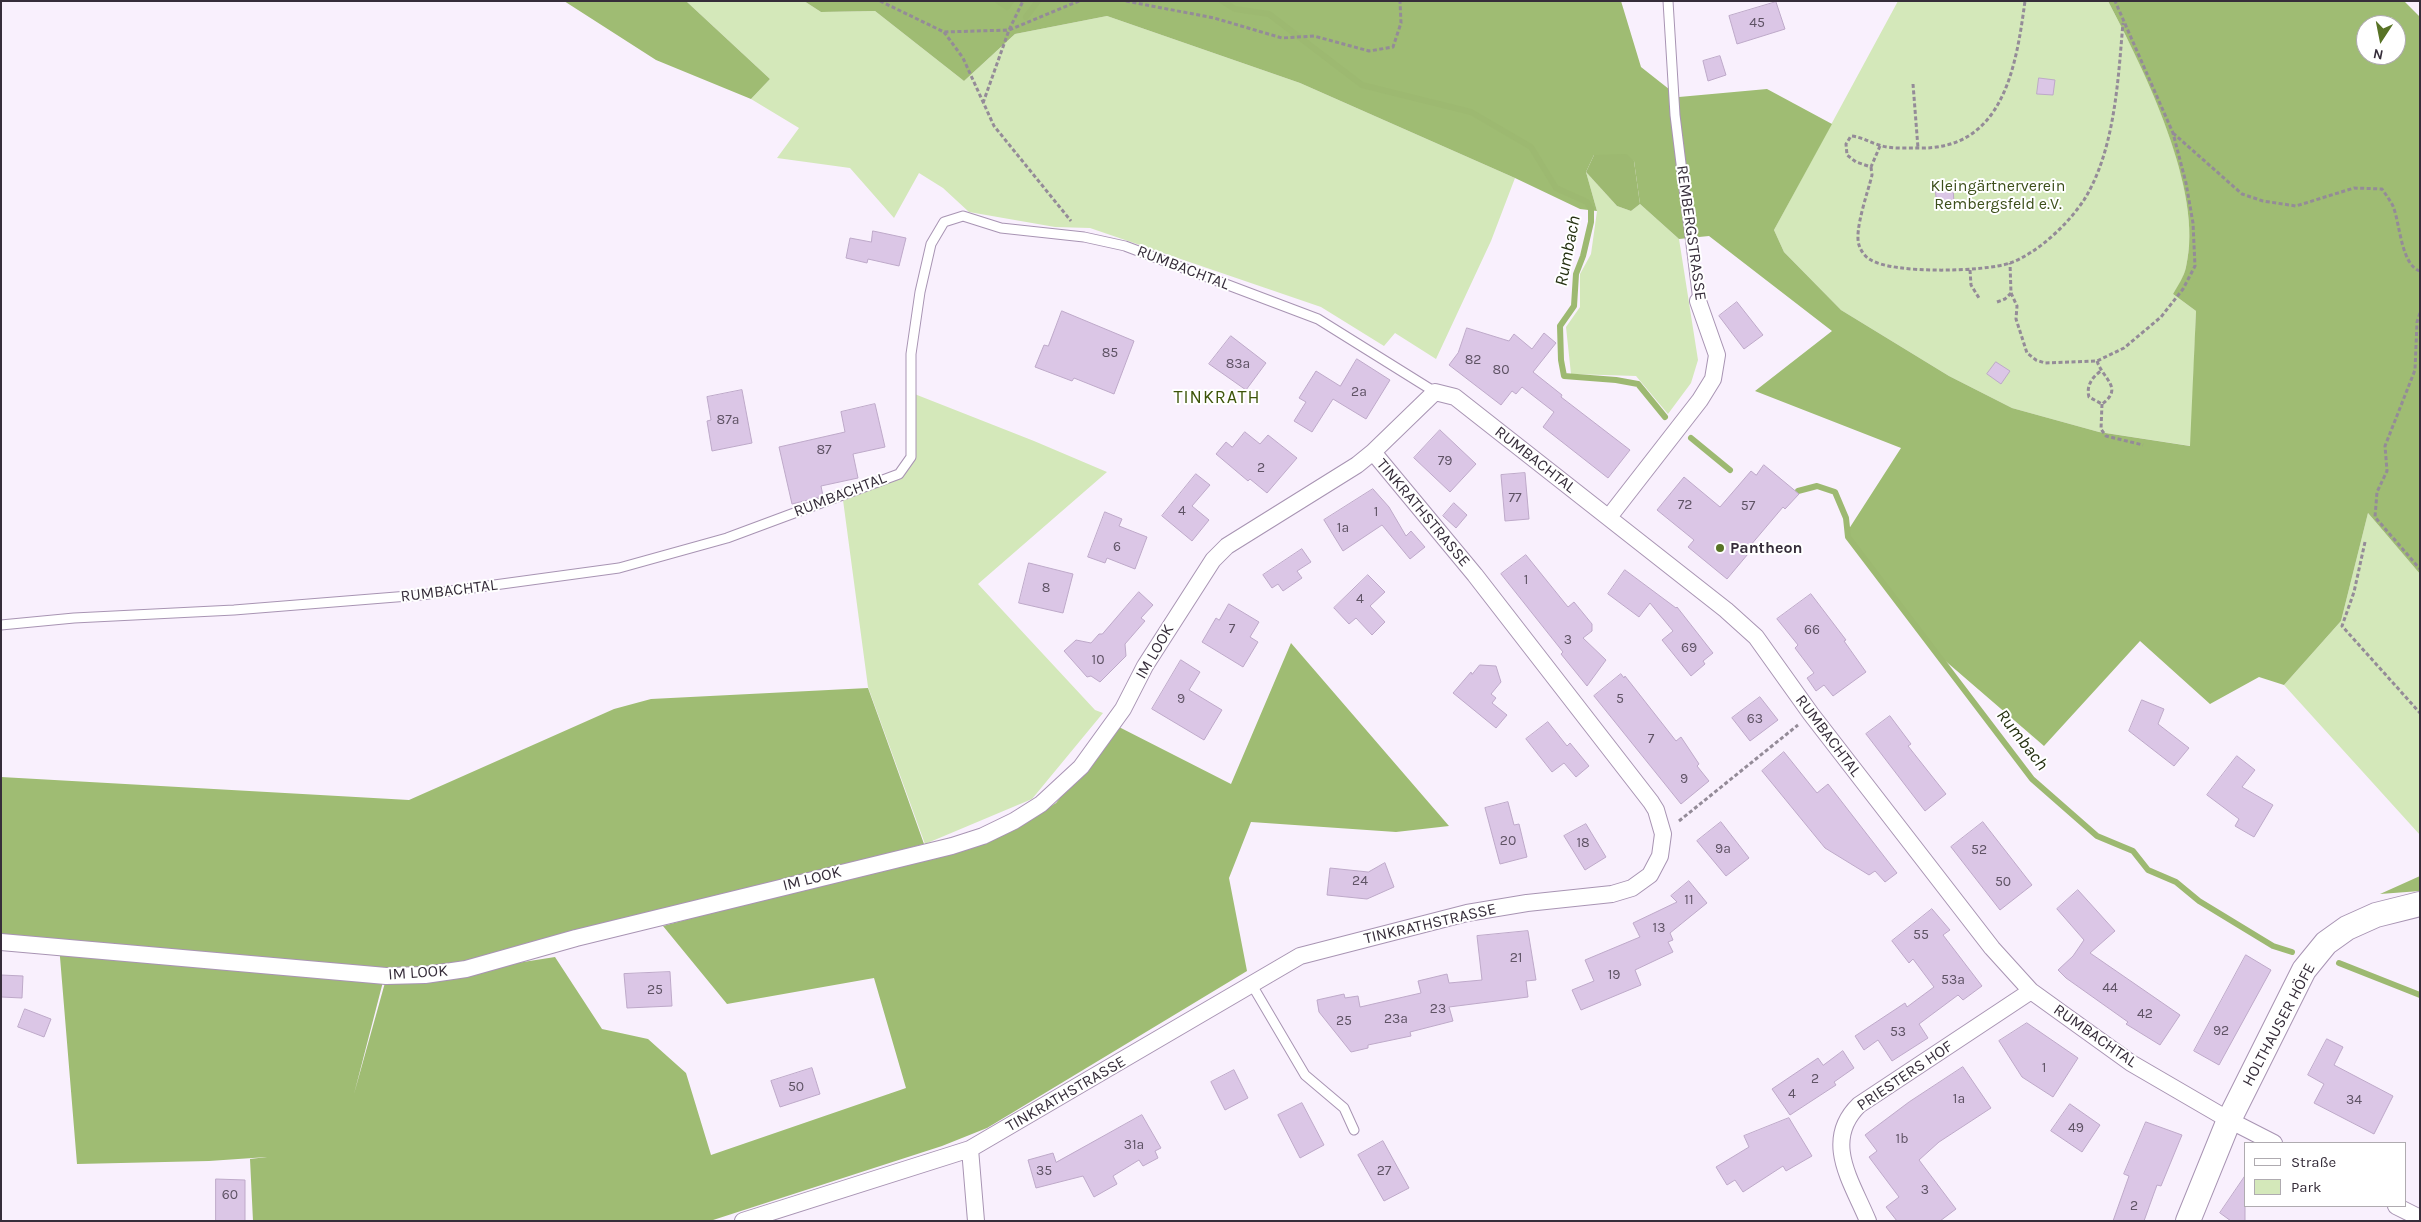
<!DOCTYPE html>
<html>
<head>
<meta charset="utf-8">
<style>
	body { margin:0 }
	#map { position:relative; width:2421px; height:1222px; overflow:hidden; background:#f9f0fd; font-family:Karla,sans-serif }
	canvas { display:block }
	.frame { position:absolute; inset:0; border:2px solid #362d3a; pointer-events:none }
	.legend { position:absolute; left:2244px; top:1142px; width:162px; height:65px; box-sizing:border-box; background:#fff; border:1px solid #afabb0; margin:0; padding:6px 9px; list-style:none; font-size:15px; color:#362d3a }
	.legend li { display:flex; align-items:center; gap:10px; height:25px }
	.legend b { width:25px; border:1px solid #afabb0 }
	.north { position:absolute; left:2356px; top:15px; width:50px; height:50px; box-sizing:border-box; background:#fff; border:1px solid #afabb0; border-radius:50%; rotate:191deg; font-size:14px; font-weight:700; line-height:20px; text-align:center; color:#362d3a }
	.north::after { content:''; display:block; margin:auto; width:18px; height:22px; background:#587326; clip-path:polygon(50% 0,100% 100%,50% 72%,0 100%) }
</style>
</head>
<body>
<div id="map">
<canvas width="2421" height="1222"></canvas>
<div class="frame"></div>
<ul class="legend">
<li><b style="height:6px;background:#fff"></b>Straße</li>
<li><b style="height:14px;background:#d4e8ba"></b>Park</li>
</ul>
<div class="north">N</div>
</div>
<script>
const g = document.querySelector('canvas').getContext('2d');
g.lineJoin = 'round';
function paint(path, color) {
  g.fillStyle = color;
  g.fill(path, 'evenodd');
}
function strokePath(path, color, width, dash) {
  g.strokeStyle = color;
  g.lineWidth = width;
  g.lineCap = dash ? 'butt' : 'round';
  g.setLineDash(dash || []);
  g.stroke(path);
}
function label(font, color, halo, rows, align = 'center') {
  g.font = font + ' Karla,sans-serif';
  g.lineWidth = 4;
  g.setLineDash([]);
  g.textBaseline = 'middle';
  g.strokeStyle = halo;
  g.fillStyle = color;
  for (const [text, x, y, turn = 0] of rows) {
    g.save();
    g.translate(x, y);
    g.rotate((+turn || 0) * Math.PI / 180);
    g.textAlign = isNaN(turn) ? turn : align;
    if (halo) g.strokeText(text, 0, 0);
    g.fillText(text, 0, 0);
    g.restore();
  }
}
paint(new Path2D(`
	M 686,1 L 804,1 L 821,12 L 875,11 L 964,81 L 1015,34 L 1107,16 L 1300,83 L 1515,178 L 1491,241 L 1436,359 L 1395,333 L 1384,346 L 1321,307 L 1090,228 L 1055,227 L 969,212 L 943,188 L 919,173 L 894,218 L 850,168 L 777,158 L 799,128 L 751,99 L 770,79 Z
	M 1898,1 L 2108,1 C 2143,68 2205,190 2186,267 C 2184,277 2179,285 2173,294 L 2196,311 L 2191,446 L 2099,432 L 2012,408 L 1949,376 L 1841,310 L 1784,252 L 1774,230 Z
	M 1586,172 L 1617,206 L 1631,211 L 1640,204 L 1679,239 L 1698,360 L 1691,383 L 1668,414 L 1636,376 L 1571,374 L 1566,327 L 1580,307 L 1580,274 L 1591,254 L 1597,211 Z
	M 912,393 L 1034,441 L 1107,472 L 978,584 L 1095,710 L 1103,713 L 1032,799 L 925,844 L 868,687 L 843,500 L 905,474 L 914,459 Z
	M 2368,513 L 2420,574 L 2420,835 L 2284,685 L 2341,621 Z`), '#d4e8ba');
paint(new Path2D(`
	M 564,1 L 686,1 L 770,79 L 751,99 L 656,60 Z
	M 804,1 L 1621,1 L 1641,67 L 1679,97 L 1767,89 L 1832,124 L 1774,230 L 1784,252 L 1841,310 L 1949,376 L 2012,408 L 2099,432 L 2190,446 L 2196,311 L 2173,294 C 2178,285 2184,277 2186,267 C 2205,191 2143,68 2108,1 L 2404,1 L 2420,17 L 2420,574 L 2368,513 L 2341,621 L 2284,685 L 2259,677 L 2210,704 L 2140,641 L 2044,746 L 1935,652 L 1845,535 L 1901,448 L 1755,391 L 1832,331 L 1709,236 L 1679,239 L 1640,204 L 1634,161 L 1594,155 L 1586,172 L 1597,211 L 1580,209 L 1515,178 L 1300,83 L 1107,16 L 1015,34 L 964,81 L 875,11 L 821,12 ZM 2366,25 L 2396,25 L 2396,55 L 2366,55 Z
	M 1291,643 L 1449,826 L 1396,832 L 1251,822 L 1229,878 L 1247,971 L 987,1128 L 942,1146 L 710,1221 L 253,1221 L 250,1159 L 267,1157 L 209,1161 L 77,1164 L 59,945 L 1,940 L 1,777 L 409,800 L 614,709 L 651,699 L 868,688 L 924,844 L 460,967 L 385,974 L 354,1094 L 386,979 L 466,971 L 555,957 L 602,1029 L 648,1039 L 686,1073 L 711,1155 L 906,1088 L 874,978 L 727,1004 L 663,926 L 892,864 L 1019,826 L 1056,803 L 1117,726 L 1231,784 Z
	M 2420,876 L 2420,891 L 2380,894 Z`), '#9fbc73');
paint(new Path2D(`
	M 1626,154 L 1634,161 L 1640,204 L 1631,211 L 1617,206 L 1586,172 L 1594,155 Z`), '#9db971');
strokePath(new Path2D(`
	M 998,1 L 1007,7 L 1011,1
	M 1222,1 L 1235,9 L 1269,14 L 1362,85 L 1471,112 L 1531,147 L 1556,188 L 1587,202 L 1591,209 L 1591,222 L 1583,256 L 1576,274 L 1574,306 L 1560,326 L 1561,360 L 1564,376 L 1616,380 L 1638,384 L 1665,417
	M 1026,17 L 1038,1
	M 1691,438 L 1730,470
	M 1798,491 L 1817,486 L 1835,492 L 1846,518 L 1848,537 L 2032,779 L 2097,836 L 2133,851 L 2148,870 L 2176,882 L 2199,901 L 2273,946 L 2292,952
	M 2339,963 L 2420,995`), '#9db971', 6);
const building = new Path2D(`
	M 1776,2 L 1785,29 L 1737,44 L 1729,16 Z
	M 1720,56 L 1726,75 L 1708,81 L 1703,61 Z
	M 2039,78 L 2055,80 L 2053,95 L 2037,94 Z
	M 1953,188 L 1954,203 L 1937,204 L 1935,189 Z
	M 873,231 L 906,238 L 899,266 L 868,259 L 867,263 L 846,258 L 850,238 L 871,242 Z
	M 1737,302 L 1763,335 L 1744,349 L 1719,316 Z
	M 1062,311 L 1134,341 L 1114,394 L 1074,378 L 1072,381 L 1035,367 L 1044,345 L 1048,346 Z
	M 1467,328 L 1509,341 L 1514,334 L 1532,349 L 1544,333 L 1556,343 L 1533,372 L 1562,395 L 1561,397 L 1630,450 L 1608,478 L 1543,427 L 1554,412 L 1522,387 L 1516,394 L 1512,391 L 1501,405 L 1449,365 L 1458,353 Z
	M 1231,336 L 1266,363 L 1246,390 L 1209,364 Z
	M 1357,359 L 1390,380 L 1366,419 L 1333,399 L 1312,432 L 1294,421 L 1306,402 L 1299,398 L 1316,371 L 1340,386 Z
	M 1996,362 L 2010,371 L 2001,384 L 1987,374 Z
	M 742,390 L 752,443 L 712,451 L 707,421 L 711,420 L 707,397 Z
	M 875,404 L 885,447 L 853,454 L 858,478 L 821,486 L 823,496 L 792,504 L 779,447 L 845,432 L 841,412 Z
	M 1440,430 L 1476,464 L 1450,492 L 1414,458 Z
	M 1245,432 L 1260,444 L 1268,435 L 1297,458 L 1267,493 L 1250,479 L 1248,481 L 1216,454 L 1226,442 L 1232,447 Z
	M 1764,465 L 1799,494 L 1785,509 L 1783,507 L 1750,546 L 1753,548 L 1727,579 L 1688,547 L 1694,540 L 1657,510 L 1684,477 L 1720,507 L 1751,471 L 1756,475 Z
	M 1525,473 L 1529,519 L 1505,521 L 1501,475 Z
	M 1196,474 L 1210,485 L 1192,506 L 1209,520 L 1192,541 L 1162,516 Z
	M 1373,489 L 1389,507 L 1406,536 L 1411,531 L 1425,547 L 1410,559 L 1382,525 L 1343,551 L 1324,520 Z
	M 1454,503 L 1467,515 L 1456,528 L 1443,516 Z
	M 1105,512 L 1122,519 L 1119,526 L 1147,537 L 1135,569 L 1107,558 L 1105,563 L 1088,557 Z
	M 1302,549 L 1311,562 L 1297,571 L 1302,578 L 1283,591 L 1278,584 L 1272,588 L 1263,575 Z
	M 1526,555 L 1568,607 L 1574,602 L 1592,624 L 1592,631 L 1583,638 L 1606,660 L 1587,686 L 1561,654 L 1563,652 L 1501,574 Z
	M 1029,563 L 1073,574 L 1063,613 L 1019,603 Z
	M 1625,570 L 1676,608 L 1677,607 L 1713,653 L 1703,661 L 1705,664 L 1691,676 L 1662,640 L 1673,631 L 1650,603 L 1639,617 L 1608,594 Z
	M 1368,575 L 1385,592 L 1370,606 L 1385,622 L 1372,635 L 1356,618 L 1349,624 L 1334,608 Z
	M 1139,592 L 1153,605 L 1141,618 L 1145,621 L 1125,644 L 1126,656 L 1100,682 L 1091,676 L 1087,677 L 1064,651 L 1076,640 L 1091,643 L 1099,634 L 1102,634 Z
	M 1811,594 L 1846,640 L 1844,641 L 1866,672 L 1833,696 L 1824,685 L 1816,691 L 1807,678 L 1814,673 L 1795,648 L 1798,645 L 1777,619 Z
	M 1229,604 L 1259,622 L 1250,637 L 1258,642 L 1243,667 L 1202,642 L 1216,618 L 1219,620 Z
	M 1181,660 L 1200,672 L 1189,690 L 1222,710 L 1204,740 L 1152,709 Z
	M 1480,665 L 1496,666 L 1501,682 L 1491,694 L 1496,698 L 1492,703 L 1507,715 L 1496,728 L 1453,693 L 1471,672 L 1472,674 Z
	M 1621,674 L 1624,678 L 1625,676 L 1676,741 L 1681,737 L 1699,764 L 1697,766 L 1709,781 L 1681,804 L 1594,696 Z
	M 1760,697 L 1778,720 L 1750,741 L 1732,718 Z
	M 2142,700 L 2164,709 L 2158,724 L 2189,748 L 2174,766 L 2129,731 Z
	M 1890,716 L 1911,744 L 1908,746 L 1946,794 L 1925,811 L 1866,734 Z
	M 1548,722 L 1567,746 L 1570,743 L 1589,766 L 1576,777 L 1564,763 L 1552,772 L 1526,739 Z
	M 1784,752 L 1817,793 L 1828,784 L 1897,873 L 1885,882 L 1875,871 L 1869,875 L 1825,848 L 1762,771 Z
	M 2237,756 L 2255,770 L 2242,787 L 2273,805 L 2254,837 L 2235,826 L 2239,819 L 2207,795 Z
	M 1508,802 L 1514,825 L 1519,824 L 1527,857 L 1500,864 L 1485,808 Z
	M 1721,822 L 1749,858 L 1726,876 L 1697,841 Z
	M 1983,822 L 2032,885 L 2000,910 L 1951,847 Z
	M 1586,824 L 1606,857 L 1585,870 L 1564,836 Z
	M 1385,863 L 1394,887 L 1367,899 L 1327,895 L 1330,868 L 1368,872 Z
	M 1689,881 L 1707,903 L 1670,933 L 1673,940 L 1668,942 L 1673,952 L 1635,970 L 1641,985 L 1581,1010 L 1572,990 L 1594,981 L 1585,960 L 1640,937 L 1633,923 L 1677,902 L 1671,896 Z
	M 2078,890 L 2115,931 L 2090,953 L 2180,1015 L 2160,1045 L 2126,1024 L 2128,1022 L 2066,978 L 2058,970 L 2073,956 L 2084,940 L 2057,909 Z
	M 1932,909 L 1950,930 L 1943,935 L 1982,986 L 1963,1000 L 1958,995 L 1919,1024 L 1928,1038 L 1892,1061 L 1878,1040 L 1864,1050 L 1855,1036 L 1905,1003 L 1907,1007 L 1934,987 L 1913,959 L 1909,963 L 1892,941 Z
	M 1528,931 L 1536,980 L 1526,981 L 1528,997 L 1449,1007 L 1453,1021 L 1410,1032 L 1411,1036 L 1368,1045 L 1368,1048 L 1351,1052 L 1319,1012 L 1317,1000 L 1344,994 L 1345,998 L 1358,996 L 1360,1007 L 1421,993 L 1418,981 L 1447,974 L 1449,983 L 1482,980 L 1477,936 Z
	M 2246,955 L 2271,970 L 2219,1065 L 2194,1051 Z
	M 670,972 L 672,1006 L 627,1008 L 624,974 Z
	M 1,975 L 23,976 L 22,998 L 1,997 Z
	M 25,1009 L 51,1019 L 44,1037 L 18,1027 Z
	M 2027,1023 L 2078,1058 L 2053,1097 L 2022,1077 L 1999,1041 Z
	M 2327,1039 L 2343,1047 L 2334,1065 L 2393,1096 L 2374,1134 L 2314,1103 L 2324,1084 L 2308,1075 Z
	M 1843,1051 L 1854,1068 L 1834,1082 L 1836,1085 L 1790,1115 L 1772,1089 L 1818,1058 L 1823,1065 Z
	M 1963,1067 L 1991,1108 L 1939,1142 L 1919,1160 L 1956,1209 L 1940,1221 L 1897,1221 L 1886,1207 L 1899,1197 L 1869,1157 L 1877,1151 L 1865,1135 L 1909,1102 Z
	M 812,1068 L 820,1094 L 780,1107 L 771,1081 Z
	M 1234,1070 L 1248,1098 L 1225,1110 L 1211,1082 Z
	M 1302,1103 L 1324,1145 L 1300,1158 L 1278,1115 Z
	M 2070,1104 L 2100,1125 L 2082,1152 L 2051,1131 Z
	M 1142,1115 L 1161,1148 L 1155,1151 L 1158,1158 L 1143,1166 L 1139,1160 L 1113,1176 L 1117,1184 L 1094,1197 L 1083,1176 L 1036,1188 L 1028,1160 L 1053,1153 L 1056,1162 Z
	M 1789,1118 L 1812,1156 L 1786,1171 L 1783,1166 L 1743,1192 L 1735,1180 L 1727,1185 L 1716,1167 L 1749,1147 L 1744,1136 Z
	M 2146,1122 L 2182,1135 L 2161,1186 L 2157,1185 L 2144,1221 L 2113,1221 L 2129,1176 L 2124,1174 Z
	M 1383,1141 L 1409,1188 L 1384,1201 L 1358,1155 Z
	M 2245,1176 L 2245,1221 L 2231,1221 L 2220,1213 Z
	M 216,1179 L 245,1180 L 245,1221 L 216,1221 Z`);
paint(building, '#dbc6e6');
strokePath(building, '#bea9c9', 1);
const lane = new Path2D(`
	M 1668,1 L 1675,115 L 1698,301
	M 1,625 L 74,618 L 234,610 L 421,595 L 619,568 L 727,538 L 899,474 L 911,457 L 911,354 L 920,292 L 931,244 L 944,222 L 963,216 L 1001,228 L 1084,237 L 1125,246 L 1318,319 L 1435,392
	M 1252,985 L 1305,1075 L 1344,1108 L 1354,1130`);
const street = new Path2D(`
	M 1609,517 L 1700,400 L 1713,379 L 1717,355 L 1698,301
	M 1,942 L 386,976 L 425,975 L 466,969 L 576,938 L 952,846 L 983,836 L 1014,821 L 1041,804 L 1081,767 L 1123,709 L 1145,666 L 1213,560 L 1227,546 L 1357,465 L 1373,452 L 1435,392 L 1455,397 L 1726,610 L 1756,637 L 1811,714 L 1992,948 L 2031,991 L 2131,1063 L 2229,1120 L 2274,1143
	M 970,1149 L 976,1221
	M 2396,1206 L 2420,1218
	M 743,1221 L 970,1149 L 1300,956 L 1467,913 L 1527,903 L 1612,894 L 1632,888 L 1650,875 L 1660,856 L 1663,834 L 1656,810 L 1651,802 L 1475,575 L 1373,452
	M 1868,1221 C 1852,1182 1822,1141 1859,1105 L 2031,991`);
const secondary = new Path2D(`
	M 2188,1221 L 2229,1120 L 2304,970 L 2326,943 L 2347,928 L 2376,915 L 2420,904`);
strokePath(lane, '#a894b3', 11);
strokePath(street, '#a894b3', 18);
strokePath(secondary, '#a894b3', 26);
strokePath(new Path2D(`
	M 880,1 L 944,32 L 1009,30 L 1079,1
	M 1126,1 L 1214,18 L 1282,38 L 1314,36 L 1369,51 L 1393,47 L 1401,23 L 1400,1
	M 944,32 L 963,58 L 994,126 L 1071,221
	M 1913,84 L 1918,148
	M 983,103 L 1009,30 L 1023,1
	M 2173,133 L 2242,194 L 2263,201 L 2296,206 L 2354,188 L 2382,189 C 2386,195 2390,200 2393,206 C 2400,223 2401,265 2420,271
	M 1880,146 L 1871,167 L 1856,162 L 1847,155 L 1846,144 L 1851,136 C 1862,137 1869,142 1879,145 C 1890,149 1905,148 1917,148 C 2003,151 2016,68 2025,1
	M 1871,167 L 1872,175 C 1868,192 1854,230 1859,245 C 1861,251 1865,257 1871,260 C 1894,274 1984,272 2010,263 C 2038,253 2068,224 2084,200 C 2115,150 2118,80 2123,23
	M 1970,270 L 1971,285 L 1979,298
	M 2011,293 L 2017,306 L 2016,319 L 2027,353 L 2036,360 L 2045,363 L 2097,361 L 2124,348 L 2161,317 L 2183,289 L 2195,266 L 2193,223 L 2186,183 L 2173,133 L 2115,1
	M 1997,302 L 2005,299 L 2011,293 L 2010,263
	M 2420,313 L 2417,322 L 2415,370 L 2385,446 L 2387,471 L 2377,492 L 2375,517 L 2420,569
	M 2097,361 C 2103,379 2124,388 2102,404 L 2089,397 C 2086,386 2092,377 2101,371
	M 2102,404 L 2101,429 L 2106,436 L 2143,445
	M 2365,542 L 2354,592 L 2342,626 L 2420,713
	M 1679,821 L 1798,725`), '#948b98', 3, [4, 2.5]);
strokePath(lane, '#fff', 9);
strokePath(street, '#fff', 16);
strokePath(secondary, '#fff', 24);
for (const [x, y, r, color] of [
	[1720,548,5,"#587326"]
]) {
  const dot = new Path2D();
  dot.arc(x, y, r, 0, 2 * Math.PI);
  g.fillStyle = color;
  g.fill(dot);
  strokePath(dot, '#fff', 2);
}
label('14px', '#5f5365', null, [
	["45",1757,23],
	["85",1110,353],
	["82",1473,360],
	["83a",1238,364],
	["80",1501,370],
	["2a",1359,392],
	["87a",728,420],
	["87",824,450],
	["79",1445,461],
	["2",1261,468],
	["77",1515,498],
	["72",1685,505],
	["57",1748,506],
	["4",1182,511],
	["1",1376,512],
	["1a",1343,528],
	["6",1117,547],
	["1",1526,580],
	["8",1046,588],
	["4",1360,599],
	["7",1232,629],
	["66",1812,630],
	["3",1568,640],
	["69",1689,648],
	["10",1098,660],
	["9",1181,699],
	["5",1620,699],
	["63",1755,719],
	["7",1651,739],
	["9",1684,779],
	["20",1508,841],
	["18",1583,843],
	["9a",1723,849],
	["52",1979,850],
	["24",1360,881],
	["50",2003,882],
	["11",1689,900],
	["13",1659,928],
	["55",1921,935],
	["21",1516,958],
	["19",1614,975],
	["53a",1953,980],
	["44",2110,988],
	["25",655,990],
	["23",1438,1009],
	["42",2145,1014],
	["23a",1396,1019],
	["25",1344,1021],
	["92",2221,1031],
	["53",1898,1032],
	["1",2044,1068],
	["2",1815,1079],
	["50",796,1087],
	["4",1792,1094],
	["1a",1959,1099],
	["34",2354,1100],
	["49",2076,1128],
	["1b",1902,1139],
	["31a",1134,1145],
	["35",1044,1171],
	["27",1384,1171],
	["3",1925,1190],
	["60",230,1195],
	["2",2134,1206]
]);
label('16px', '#3c4e1a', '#fff', [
	["Kleingärtnerverein",1998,186],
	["Rembergsfeld e.V.",1998,204]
]);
label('16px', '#362d3a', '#fff', [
	["REMBERGSTRASSE",1691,233,82],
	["RUMBACHTAL",1183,268,21],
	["RUMBACHTAL",1535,460,38],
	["RUMBACHTAL",840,495,-21],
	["TINKRATHSTRASSE",1423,513,50],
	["RUMBACHTAL",449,591,-7],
	["IM LOOK",1155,652,-60],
	["RUMBACHTAL",1828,736,53],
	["IM LOOK",812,879,-14],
	["TINKRATHSTRASSE",1430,924,-13],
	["IM LOOK",418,973,-4],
	["HOLTHAUSER HÖFE",2279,1025,-62],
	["RUMBACHTAL",2095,1036,35],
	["PRIESTERS HOF",1905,1076,-34],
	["TINKRATHSTRASSE",1066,1094,-30]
]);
label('bold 16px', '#362d3a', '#fff', [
	["Pantheon",1730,548]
], 'left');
label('italic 18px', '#253011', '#fff', [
	["Rumbach",1568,251,-79],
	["Rumbach",2022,740,52]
]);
g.letterSpacing = '1px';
label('18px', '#3d5409', '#fff', [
	["TINKRATH",1217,398]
]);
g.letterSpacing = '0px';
</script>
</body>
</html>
